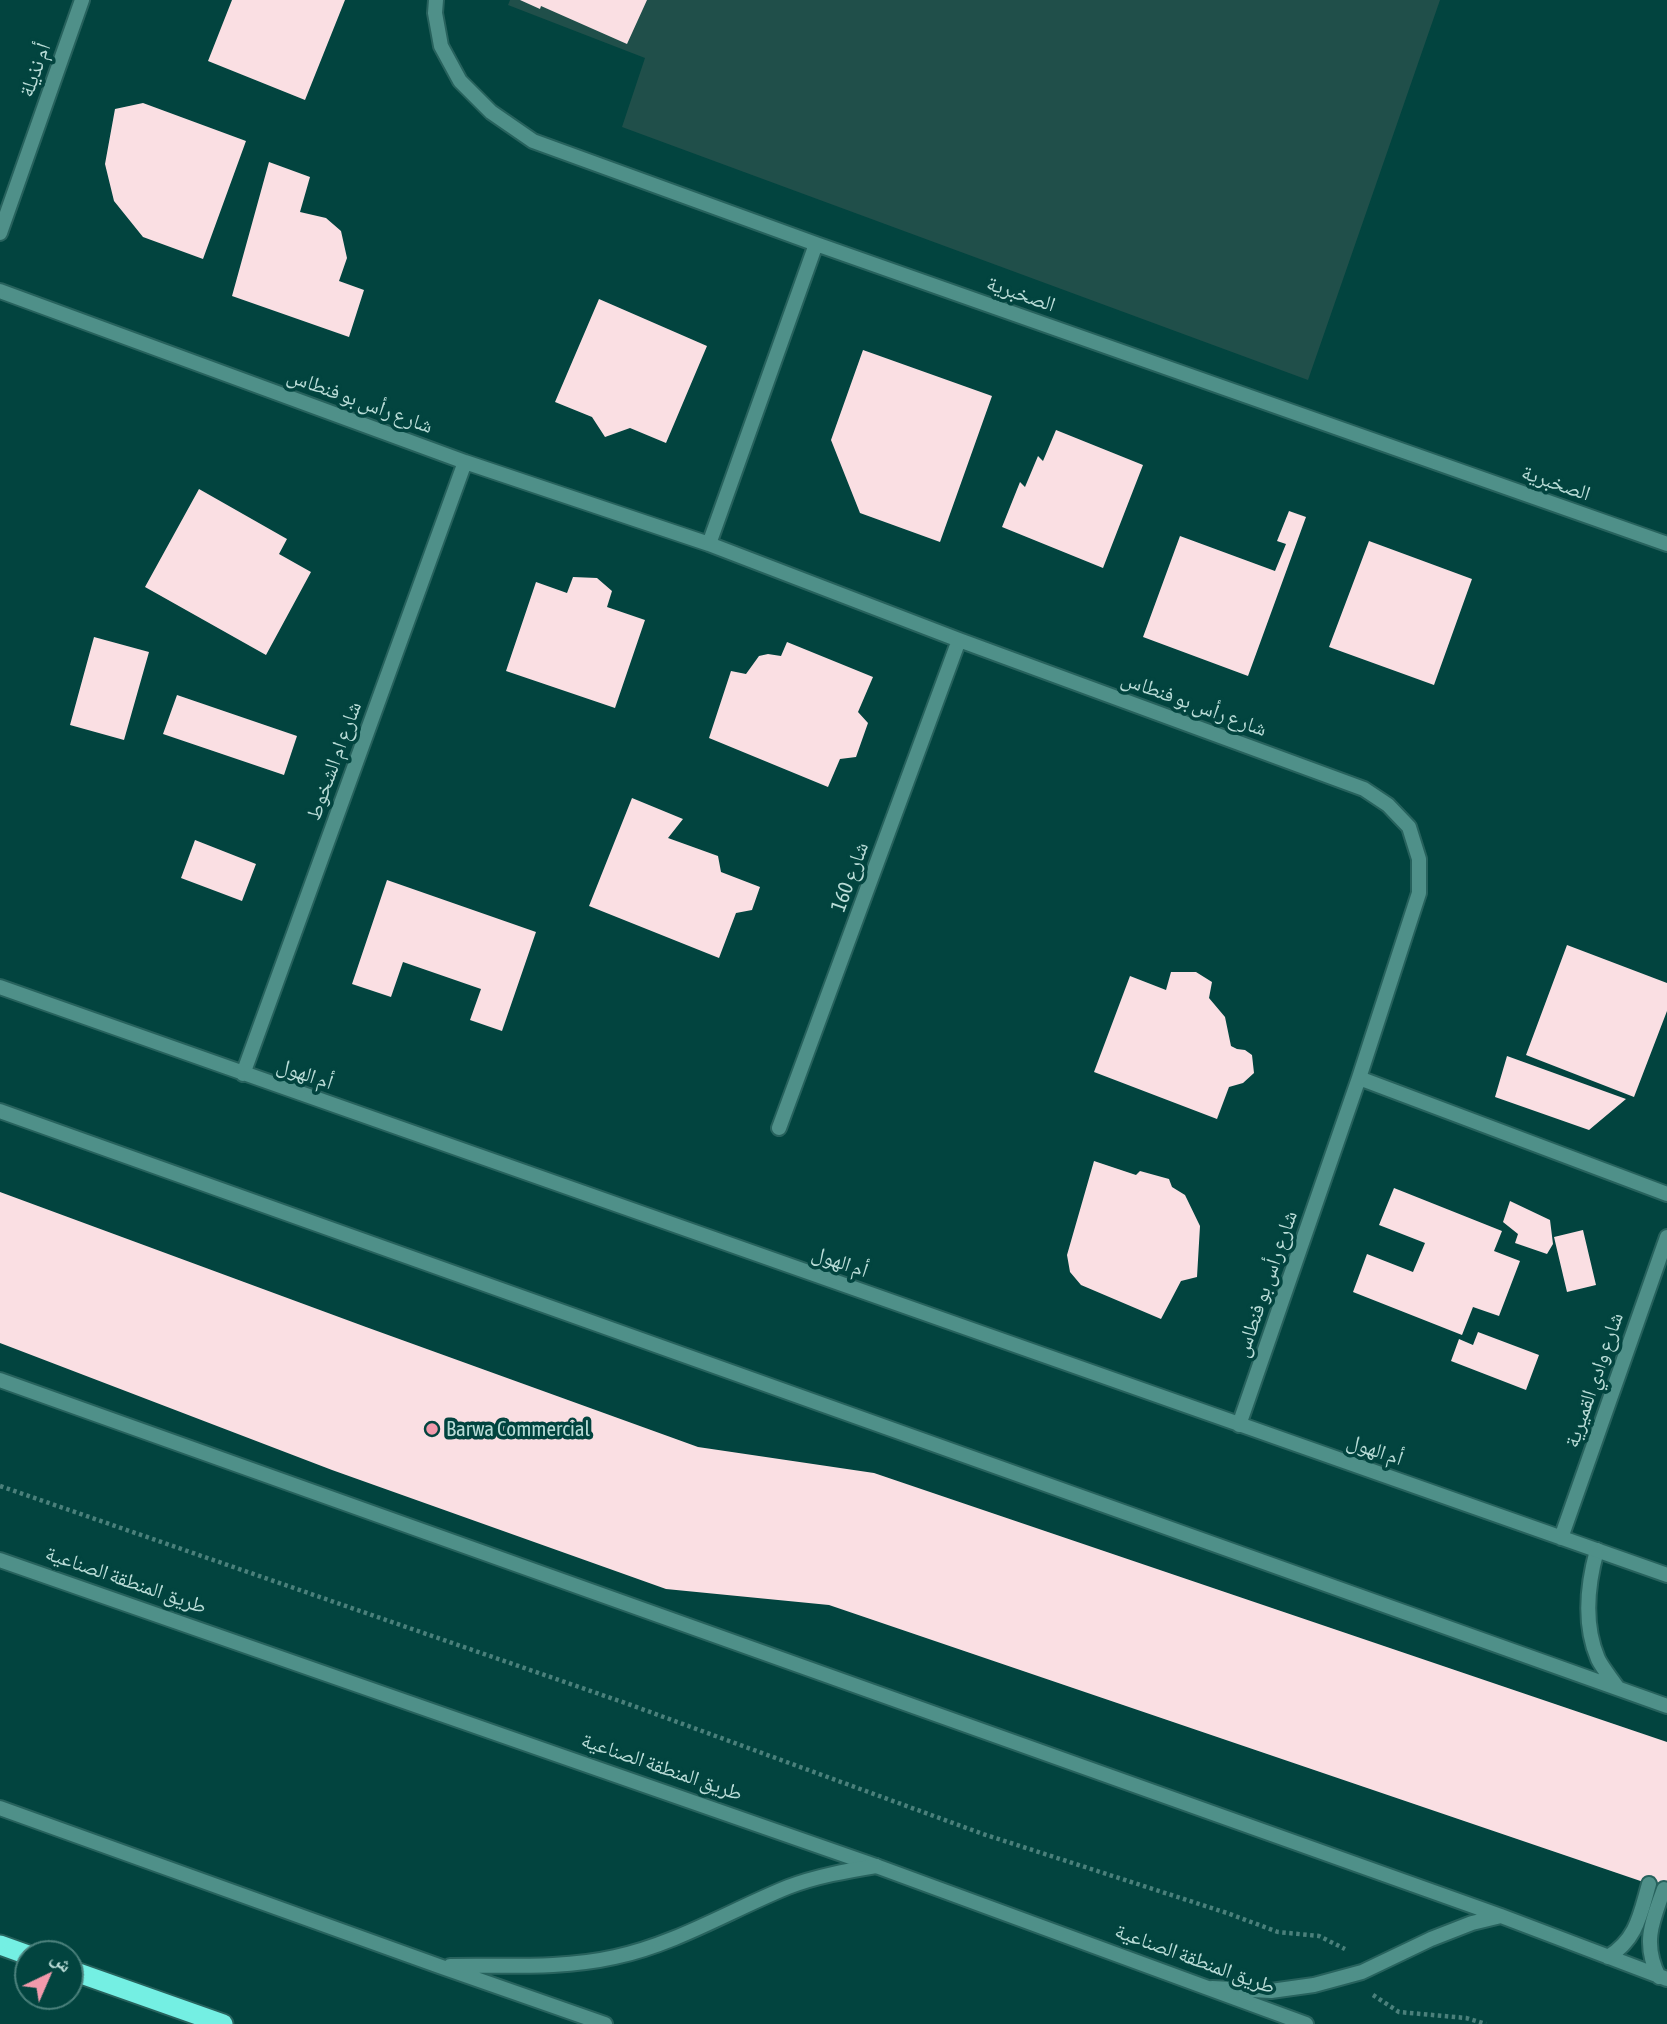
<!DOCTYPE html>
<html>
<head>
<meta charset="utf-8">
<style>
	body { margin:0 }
	#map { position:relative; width:1667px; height:2024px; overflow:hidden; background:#02443f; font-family:"Asap Condensed","Noto Naskh Arabic",sans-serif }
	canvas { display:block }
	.north { position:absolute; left:14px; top:1940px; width:70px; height:70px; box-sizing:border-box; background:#02443f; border:2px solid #4b817c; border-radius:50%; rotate:44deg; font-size:19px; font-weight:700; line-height:28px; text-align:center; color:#b9dcd7 }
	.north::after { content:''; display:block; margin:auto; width:24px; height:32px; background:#f29aac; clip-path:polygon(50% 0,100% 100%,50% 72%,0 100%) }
</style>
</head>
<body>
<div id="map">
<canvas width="1667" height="2024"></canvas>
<div class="north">ش</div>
</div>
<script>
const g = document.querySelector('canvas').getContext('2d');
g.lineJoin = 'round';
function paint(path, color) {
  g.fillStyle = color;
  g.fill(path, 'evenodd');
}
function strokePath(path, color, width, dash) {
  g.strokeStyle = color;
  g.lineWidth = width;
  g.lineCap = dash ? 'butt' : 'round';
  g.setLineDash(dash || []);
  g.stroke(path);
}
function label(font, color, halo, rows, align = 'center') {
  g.font = font + ' "Asap Condensed","Noto Naskh Arabic",sans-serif';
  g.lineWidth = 7;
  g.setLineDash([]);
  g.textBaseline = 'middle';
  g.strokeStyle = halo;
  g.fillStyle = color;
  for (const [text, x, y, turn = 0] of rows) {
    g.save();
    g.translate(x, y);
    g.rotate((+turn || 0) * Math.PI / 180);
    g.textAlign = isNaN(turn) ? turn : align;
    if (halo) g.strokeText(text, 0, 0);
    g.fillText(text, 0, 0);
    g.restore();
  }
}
paint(new Path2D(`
	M 510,0 L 1440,0 L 1308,380 L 622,127 L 645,58 L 508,5 Z`), '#204f4a');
paint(new Path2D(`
	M 232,0 L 345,0 L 305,100 L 208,61 Z
	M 520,0 L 647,0 L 627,44 L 541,6 L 540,9 Z
	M 143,103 L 246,141 L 203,259 L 143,237 L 114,201 L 105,164 L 115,109 Z
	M 269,162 L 310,177 L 300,212 L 326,218 L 341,231 L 347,258 L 339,281 L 364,290 L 349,337 L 232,296 Z
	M 599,299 L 707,346 L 666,443 L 630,428 L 605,437 L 592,417 L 555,402 Z
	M 863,350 L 992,396 L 940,542 L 860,513 L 831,440 Z
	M 1056,430 L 1143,465 L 1103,568 L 1002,527 L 1020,482 L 1025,487 L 1038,456 L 1043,461 Z
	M 199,489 L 287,539 L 279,554 L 311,572 L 266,655 L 145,587 Z
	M 1289,511 L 1306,517 L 1248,676 L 1143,637 L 1180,536 L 1275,571 L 1286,544 L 1277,541 Z
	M 1369,541 L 1472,579 L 1434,685 L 1329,647 Z
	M 573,577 L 597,578 L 612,591 L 607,607 L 645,620 L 615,708 L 506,671 L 536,582 L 567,593 Z
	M 94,637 L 149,652 L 124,740 L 70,725 Z
	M 787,642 L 873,677 L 858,712 L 868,723 L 856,757 L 840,759 L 828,787 L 709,738 L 731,671 L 746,674 L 759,656 L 768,654 L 781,656 Z
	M 177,695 L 297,736 L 284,775 L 163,734 Z
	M 632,798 L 683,819 L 668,838 L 718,856 L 721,872 L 760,887 L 752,910 L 736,913 L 719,958 L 589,906 Z
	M 195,840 L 256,864 L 242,901 L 181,878 Z
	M 387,880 L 536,932 L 502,1031 L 470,1020 L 481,989 L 403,962 L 391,997 L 352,984 Z
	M 1567,945 L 1667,983 L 1667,1011 L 1634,1097 L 1526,1055 Z
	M 1171,972 L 1196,972 L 1212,982 L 1209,998 L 1225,1017 L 1231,1046 L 1237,1049 L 1245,1050 L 1252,1055 L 1254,1073 L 1243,1083 L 1229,1087 L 1217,1119 L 1094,1072 L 1130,976 L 1166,990 Z
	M 1507,1056 L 1626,1099 L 1589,1130 L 1495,1097 Z
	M 1094,1161 L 1136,1175 L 1140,1171 L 1169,1179 L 1172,1187 L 1185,1195 L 1200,1226 L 1197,1277 L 1181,1281 L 1161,1319 L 1081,1285 L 1070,1272 L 1067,1255 Z
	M 1394,1188 L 1502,1231 L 1494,1251 L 1520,1261 L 1499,1316 L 1473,1307 L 1462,1335 L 1353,1292 L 1367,1254 L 1413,1272 L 1425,1243 L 1379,1225 Z
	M 0,1192 L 366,1327 L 698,1447 L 874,1473 L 1667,1742 L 1667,1890 L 829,1605 L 666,1589 L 332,1470 L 0,1343 Z
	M 1510,1201 L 1550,1220 L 1553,1244 L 1547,1254 L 1515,1243 L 1518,1234 L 1503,1222 Z
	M 1583,1230 L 1596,1285 L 1567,1292 L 1554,1237 Z
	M 1478,1332 L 1539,1355 L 1526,1390 L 1451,1361 L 1459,1339 L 1473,1345 Z`), '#fadfe3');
const service = new Path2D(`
	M 0,1111 L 1667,1706
	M 0,1380 L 1501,1916 L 1667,1979
	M 1597,1550 C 1587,1586 1583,1624 1598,1659 C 1603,1669 1611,1678 1617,1687
	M 1608,1957 C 1637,1939 1640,1915 1649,1884
	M 1659,1977 C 1642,1944 1652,1921 1664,1889
	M 1212,1988 L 1271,1991 L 1314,1985 L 1362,1972 L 1431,1939 L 1472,1923 L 1501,1916`);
const minor = new Path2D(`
	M 436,0 L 435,13 L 441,46 L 460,81 L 491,112 L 533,141 L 816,244 L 1667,544
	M 0,233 L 82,0
	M 0,291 L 465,462 L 709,544 L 959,640 L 1364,789 L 1388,805 L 1409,827 L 1419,859 L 1419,893 L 1359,1078 L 1239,1425
	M 709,544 L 816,244
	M 0,987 L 1667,1575
	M 243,1074 L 465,462
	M 1359,1078 L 1667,1194
	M 779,1128 L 959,640
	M 1561,1538 L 1667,1237
	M 0,1560 L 876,1866 L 1306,2024`);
const tertiary = new Path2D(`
	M 0,1808 L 439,1966 L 605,2024
	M 450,1966 C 505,1965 562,1969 615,1957 C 676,1944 731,1910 788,1887 C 817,1876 846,1871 876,1866`);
const trunk = new Path2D(`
	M 0,1945 L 28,1955
	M 70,1970 L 223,2024`);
strokePath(service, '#27625d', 18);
strokePath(minor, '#27625d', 18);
strokePath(tertiary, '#27625d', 18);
strokePath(trunk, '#27625d', 23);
strokePath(new Path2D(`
	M 0,1486 L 631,1705 L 983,1834 L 1227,1913 L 1278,1932 L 1319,1936 L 1345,1949
	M 1373,1995 L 1399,2012 L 1466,2018 L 1486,2024`), '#4b807b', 4.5, [3.5, 3.5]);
strokePath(service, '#4f9089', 14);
strokePath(minor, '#4f9089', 14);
strokePath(tertiary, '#4f9089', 14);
strokePath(trunk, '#74efe3', 19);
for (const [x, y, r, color] of [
	[432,1429,7,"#f29aac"]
]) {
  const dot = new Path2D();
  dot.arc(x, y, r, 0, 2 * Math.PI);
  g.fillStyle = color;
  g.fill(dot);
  strokePath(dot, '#02443f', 2.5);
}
label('21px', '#b9dcd7', '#02443f', [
	["أم نذيلة",35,70,-70],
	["الصخبرية",1021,294,19],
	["شارع رأس بو فنطاس",360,401,20],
	["الصخبرية",1556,483,19],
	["شارع رأس بو فنطاس",1194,704,20],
	["شارع ام الشخوط",334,761,-70],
	["شارع 160",850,877,-70],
	["أم الهول",305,1074,19],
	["أم الهول",840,1262,19],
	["شارع رأس بو فنطاس",1266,1284,-71],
	["شارع وادي القميرية",1594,1380,-71],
	["أم الهول",1375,1450,19],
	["طريق المنطقة الصناعية",126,1580,19],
	["طريق المنطقة الصناعية",662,1767,19],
	["طريق المنطقة الصناعية",1195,1959,20]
]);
label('21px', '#b9dcd7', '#02443f', [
	["Barwa Commercial",446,1429]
], 'left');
</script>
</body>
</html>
